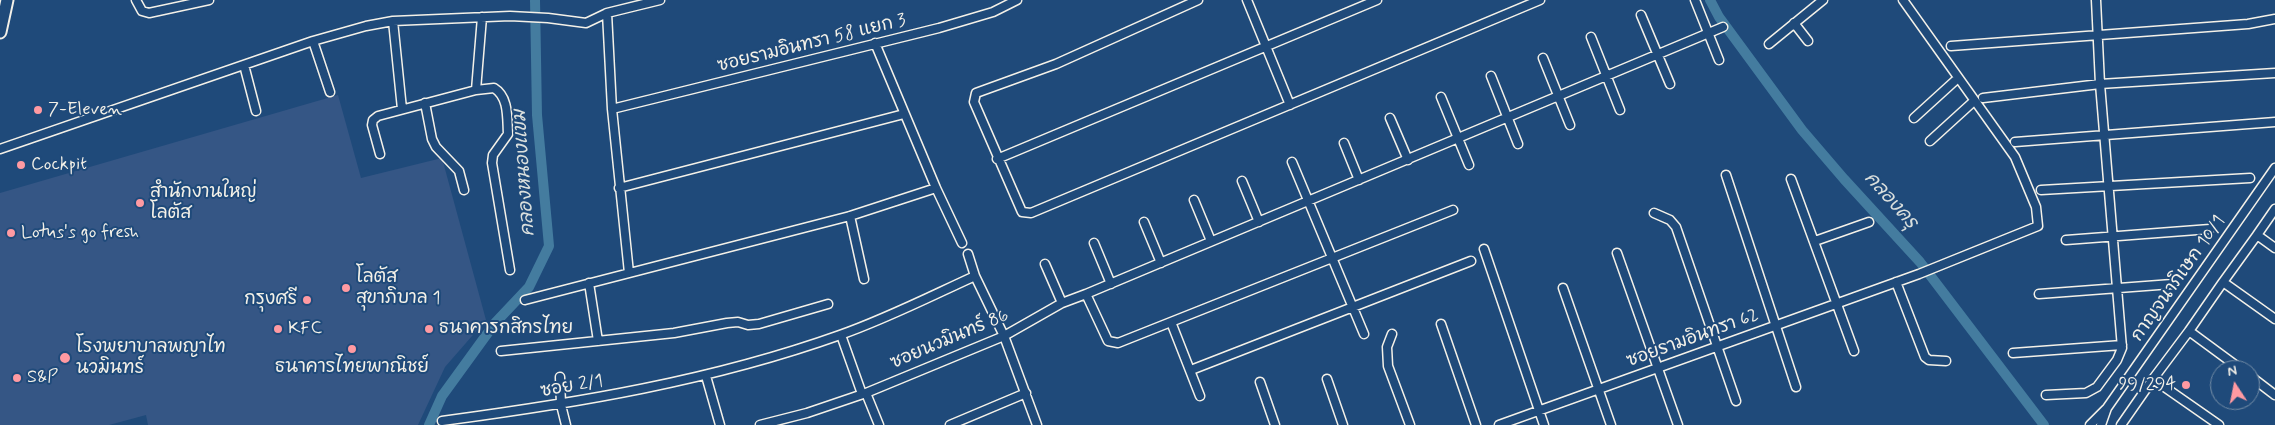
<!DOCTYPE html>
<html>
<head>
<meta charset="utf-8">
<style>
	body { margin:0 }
	#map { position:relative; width:2275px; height:425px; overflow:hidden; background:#1f4a7a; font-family:Mynerve,sans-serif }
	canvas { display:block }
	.north { position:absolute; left:2210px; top:360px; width:50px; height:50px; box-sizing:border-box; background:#1f4a7a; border:1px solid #748da6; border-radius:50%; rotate:349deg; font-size:14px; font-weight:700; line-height:20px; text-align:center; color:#f4f1e8 }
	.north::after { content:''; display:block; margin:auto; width:18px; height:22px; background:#ff9aa2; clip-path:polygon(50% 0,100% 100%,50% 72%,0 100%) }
</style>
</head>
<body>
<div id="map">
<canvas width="2275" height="425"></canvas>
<div class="north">N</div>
</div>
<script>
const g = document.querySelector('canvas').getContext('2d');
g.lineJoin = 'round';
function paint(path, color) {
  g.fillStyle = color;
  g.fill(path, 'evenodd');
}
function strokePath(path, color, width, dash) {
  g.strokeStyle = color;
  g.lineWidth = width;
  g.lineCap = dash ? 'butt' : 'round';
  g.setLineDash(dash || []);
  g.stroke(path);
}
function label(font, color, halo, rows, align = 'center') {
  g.font = font + ' Mynerve,"Playpen Sans Thai",sans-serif';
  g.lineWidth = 4;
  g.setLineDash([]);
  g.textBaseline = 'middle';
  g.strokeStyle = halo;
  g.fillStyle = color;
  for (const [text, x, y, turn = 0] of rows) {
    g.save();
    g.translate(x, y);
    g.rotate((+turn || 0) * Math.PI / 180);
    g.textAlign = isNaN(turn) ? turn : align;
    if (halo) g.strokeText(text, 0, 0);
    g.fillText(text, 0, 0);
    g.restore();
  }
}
paint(new Path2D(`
	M 338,95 L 361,178 L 442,158 L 486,320 L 445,367 L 418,425 L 148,425 L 146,415 L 109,425 L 0,425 L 0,193 Z`), '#355685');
strokePath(new Path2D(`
	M 1710,0 L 1719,17 L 1802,130 L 1844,179 L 1920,262 L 2044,425
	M 429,425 L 442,396 L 495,323 L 529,287 L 549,246 L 537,115 L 535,0`), '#447c9f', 10);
const street = new Path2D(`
	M 136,0 L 142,11 L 149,13 L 209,0
	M 1198,0 L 1056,64 L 976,93 L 974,102 L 1022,212 L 1031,213 L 1540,0
	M 1247,0 L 1290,105
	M 1695,0 L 1719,60
	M 607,13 L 612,109 L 629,273
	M 1641,15 L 1670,84
	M 482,17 L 476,90 L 494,88 C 509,97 507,118 508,134 L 493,155 L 492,163 L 510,270
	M 393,21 L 402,109
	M 1794,23 L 1808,41
	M 1591,37 L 1620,110
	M 313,41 L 330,92
	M 875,43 L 936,188 L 962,243
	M 1769,44 L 1823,0
	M 1951,46 L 2248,24 L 2275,19
	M 1543,58 L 1570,125
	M 244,65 L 256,111
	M 1491,76 L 1518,144
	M 1441,97 L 1469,165
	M 1983,98 L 2100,84 L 2275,73
	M 425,103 L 432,139 L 436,147 L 459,171 L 464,190
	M 612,109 L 939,28 L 993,12 L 1017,0
	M 1390,118 L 1408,160
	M 1914,118 L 1958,78
	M 1930,141 L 1974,101
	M 2015,142 L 2275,122
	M 1344,143 L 1359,180
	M 0,149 L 313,41 L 366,26 L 393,21 L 510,16 L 548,18 L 586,23 L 607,13 L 660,0
	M 380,154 L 372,125 L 373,120 L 378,116 L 476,90
	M 997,159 L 1377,0
	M 1292,162 L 1364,334
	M 1726,175 L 1796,387
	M 1791,179 L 1854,351
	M 1242,181 L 1259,222
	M 619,188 L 904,114
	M 2041,190 L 2250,178
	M 1194,200 L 1211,241
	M 2275,209 L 2257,235 L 2275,248
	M 1654,213 L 1670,220 L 1676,227 L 1736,401
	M 850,216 L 864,279
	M 1144,222 L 1161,263
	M 2257,235 L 2223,282 L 2275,319
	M 2066,240 L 2210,229
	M 1815,241 L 1869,222
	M 1094,243 L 1111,284
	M 1484,249 L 1544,425
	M 1617,253 L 1678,425
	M 968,254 L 975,276 L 1004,336 L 1037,425
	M 1045,264 L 1062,303
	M 1896,282 L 1925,357 L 1929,360 L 1946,361
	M 2223,282 L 2189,331 L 2242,370
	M 589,283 L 598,341
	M 1563,288 L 1611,425
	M 1086,294 L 1723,27
	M 2039,294 L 2172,284
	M 525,300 L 850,216 L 936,188
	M 1171,322 L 1200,396
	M 1441,324 L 1476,425
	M 2189,331 L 2153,379 L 2219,425
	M 1392,334 L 1387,347 L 1388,366 L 1410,425
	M 841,335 L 862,394
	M 501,351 L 674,333 L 727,323 L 738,322 L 748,325 L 759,324 L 828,304
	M 2013,353 L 2122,345
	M 1191,370 L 1471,261
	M 706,376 L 720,425
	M 2250,376 L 2275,395
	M 560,377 L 561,405 L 566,425
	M 1327,379 L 1343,425
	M 1260,382 L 1275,425
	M 866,393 L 879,425
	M 2046,395 L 2086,393 L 2097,387 L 2117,360 L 2122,348 L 2100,84 L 2096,0
	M 442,421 C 577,403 711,381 840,335 C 886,319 931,296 975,276
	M 760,425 L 807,413 L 866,393 L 1004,336 L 1062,303 L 1086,294 L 1108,341 L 1118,343 L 1453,210
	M 950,425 L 1026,393
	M 1499,425 L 1919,274 L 2038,226 L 2036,207 L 2015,157 L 1903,0
	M 2090,425 L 2106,409
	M 2101,425 L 2107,408 L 2275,168
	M 2121,425 L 2153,379`);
const secondary = new Path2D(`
	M 0,32 L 7,0`);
strokePath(street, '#f4f1e8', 11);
strokePath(secondary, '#f4f1e8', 15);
strokePath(street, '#1f4a7a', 8);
strokePath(secondary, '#1f4a7a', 11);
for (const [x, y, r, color] of [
	[38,110,5,"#ff9aa2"],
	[21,165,5,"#ff9aa2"],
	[140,203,5,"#ff9aa2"],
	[11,233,5,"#ff9aa2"],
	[346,288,5,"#ff9aa2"],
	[307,300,5,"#ff9aa2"],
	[278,329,5,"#ff9aa2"],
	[429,329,5,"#ff9aa2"],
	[352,349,5,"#ff9aa2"],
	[65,358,6,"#ff9aa2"],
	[17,378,5,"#ff9aa2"],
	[2186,385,5,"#ff9aa2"]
]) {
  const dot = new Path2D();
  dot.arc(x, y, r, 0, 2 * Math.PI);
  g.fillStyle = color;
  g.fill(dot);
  strokePath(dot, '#1f4a7a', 2);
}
label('18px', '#f4f1e8', '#1f4a7a', [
	["ซอยรามอินทรา 58 แยก 3",812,44,-14],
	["กาญจนาภิเษก 10/1",2179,279,-55],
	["ซอยรามอินทรา 62",1693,339,-20],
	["ซอยนวมินทร์ 86",950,340,-23],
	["ซอย 2/1",572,387,-10]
]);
label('18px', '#f4f1e8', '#1f4a7a', [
	["7-Eleven",48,110],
	["Cockpit",31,165],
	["สำนักงานใหญ่",150,193],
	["โลตัส",150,214],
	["Lotus's go fresh",21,233],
	["โลตัส",356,278],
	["สุขาภิบาล 1",356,299],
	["กรุงศรี",297,300,"right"],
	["KFC",288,329],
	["ธนาคารกสิกรไทย",439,329],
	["โรงพยาบาลพญาไท",76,348],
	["นวมินทร์",76,369],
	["ธนาคารไทยพาณิชย์",352,368,"center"],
	["S&P",27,378],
	["99/294",2176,385,"right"]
], 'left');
label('italic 19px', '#dadfdd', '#1f4a7a', [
	["คลองหนองแขม",525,173,-94],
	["คลองครุ",1890,201,48]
]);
</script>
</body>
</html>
